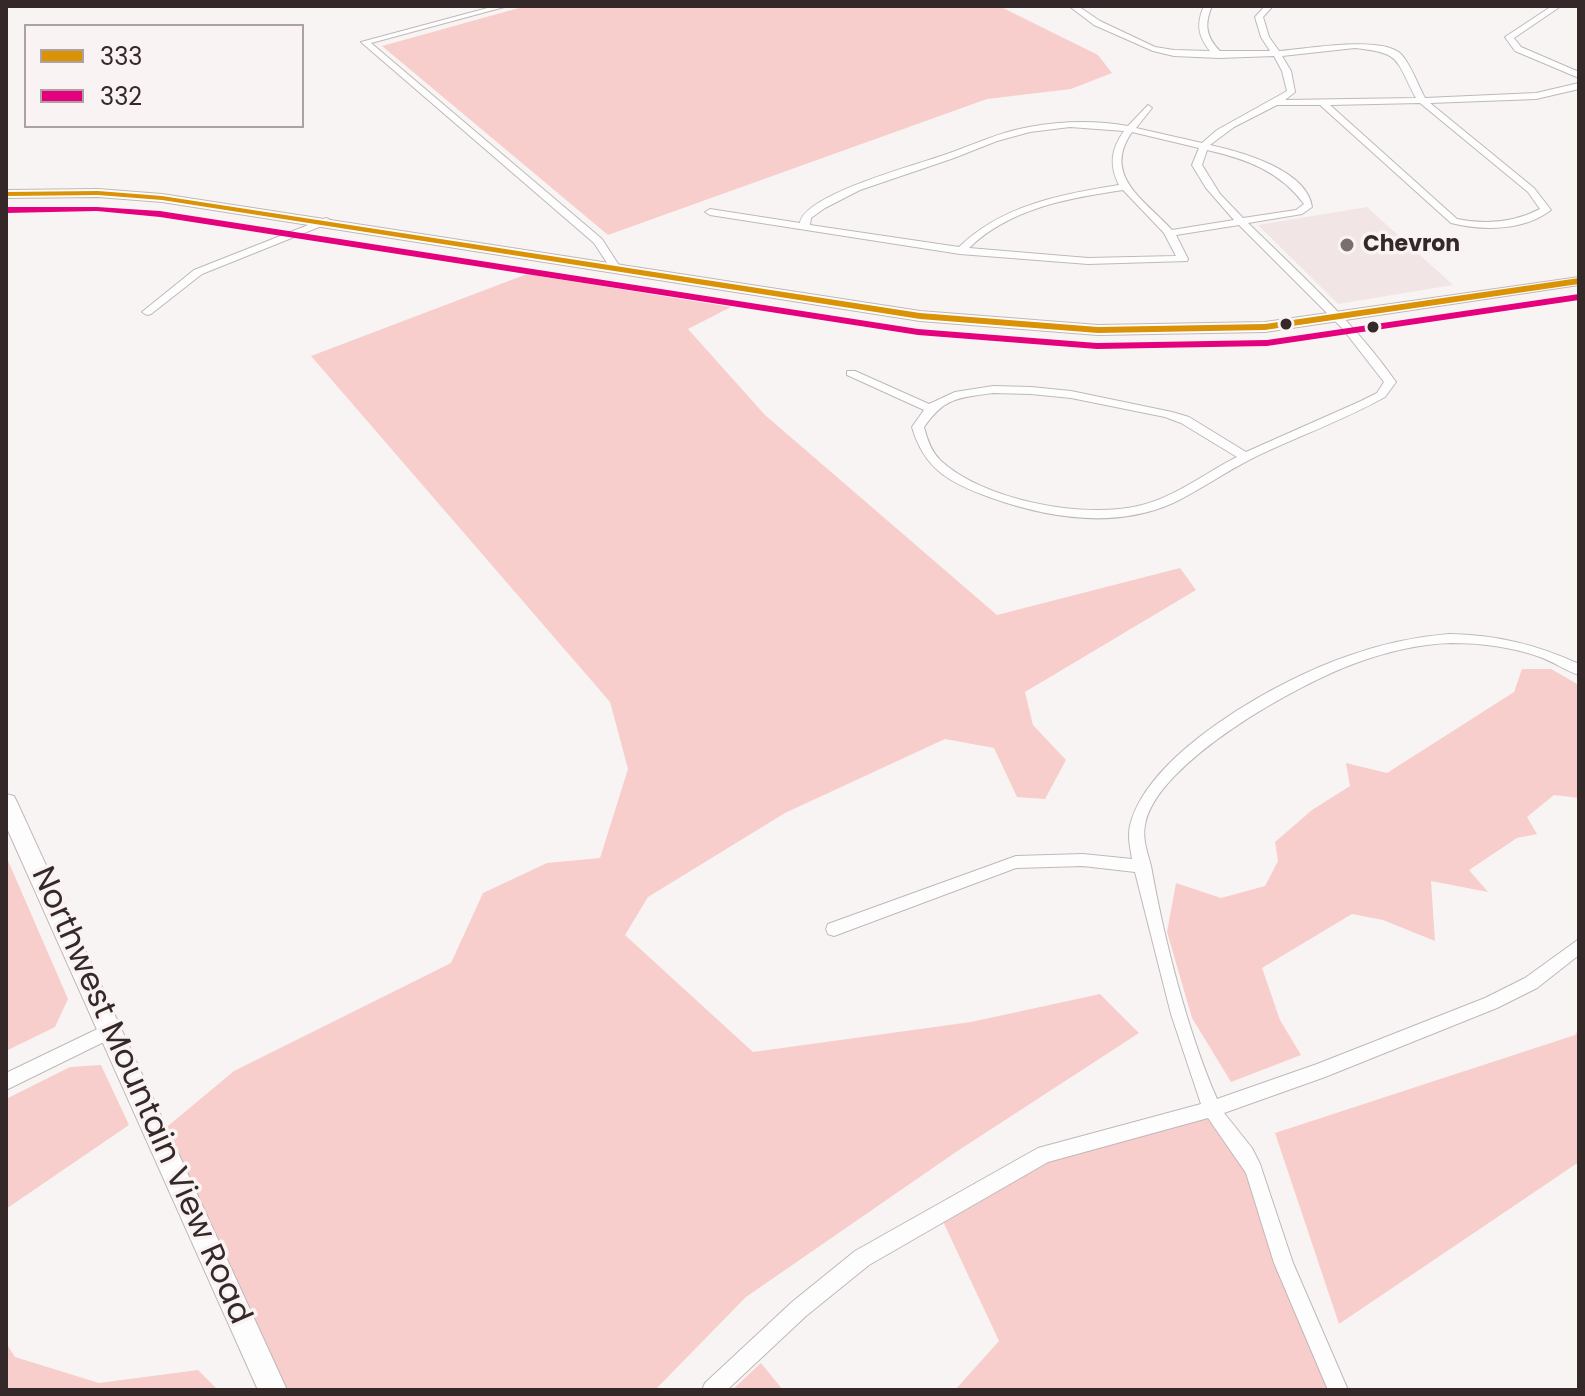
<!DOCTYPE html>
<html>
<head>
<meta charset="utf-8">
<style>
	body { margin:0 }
	#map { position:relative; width:1585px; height:1396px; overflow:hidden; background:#f9f4f4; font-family:Poppins,sans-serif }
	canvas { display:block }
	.frame { position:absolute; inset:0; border:8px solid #352828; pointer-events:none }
	.legend { position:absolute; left:24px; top:24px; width:280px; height:104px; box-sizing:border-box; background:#faf3f3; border:2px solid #aba2a2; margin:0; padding:10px 14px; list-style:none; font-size:24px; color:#352828 }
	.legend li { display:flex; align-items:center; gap:16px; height:40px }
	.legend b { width:40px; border:2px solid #aba2a2 }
</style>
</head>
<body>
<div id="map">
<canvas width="1585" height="1396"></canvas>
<div class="frame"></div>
<ul class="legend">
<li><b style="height:10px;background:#da9306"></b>333</li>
<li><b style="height:10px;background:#e5007d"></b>332</li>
</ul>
</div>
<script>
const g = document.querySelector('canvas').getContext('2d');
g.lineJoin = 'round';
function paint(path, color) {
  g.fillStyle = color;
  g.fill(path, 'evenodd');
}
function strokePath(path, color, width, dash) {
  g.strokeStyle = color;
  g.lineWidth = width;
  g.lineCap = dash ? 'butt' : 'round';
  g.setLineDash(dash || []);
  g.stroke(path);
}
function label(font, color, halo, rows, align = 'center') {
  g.font = font + ' Poppins,sans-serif';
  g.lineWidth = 7;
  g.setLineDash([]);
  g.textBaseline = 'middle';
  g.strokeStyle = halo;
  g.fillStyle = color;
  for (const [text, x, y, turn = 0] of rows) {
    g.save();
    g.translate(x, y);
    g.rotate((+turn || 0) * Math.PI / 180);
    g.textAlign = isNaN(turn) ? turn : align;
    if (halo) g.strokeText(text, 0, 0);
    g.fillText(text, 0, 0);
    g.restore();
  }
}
paint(new Path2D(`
	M 1367,207 L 1453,285 L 1338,304 L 1258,225 Z`), '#f1e5e5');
paint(new Path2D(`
	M 526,6 L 999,6 L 1098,55 L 1112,73 L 1071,89 L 987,99 L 608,235 L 382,46 Z
	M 527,274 L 731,307 L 688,329 L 765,415 L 997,615 L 1180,568 L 1196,590 L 1025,692 L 1033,725 L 1066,760 L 1045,799 L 1017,797 L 994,748 L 945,739 L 785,813 L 648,897 L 625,935 L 753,1052 L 971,1022 L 1100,994 L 1139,1033 L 956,1152 L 746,1297 L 655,1390 L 275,1390 L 162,1131 L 234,1071 L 451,963 L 483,893 L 547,863 L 600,858 L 628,769 L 610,702 L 311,356 Z
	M 1522,669 L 1551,669 L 1579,685 L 1579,798 L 1554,795 L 1527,817 L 1537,834 L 1517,838 L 1469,870 L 1488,892 L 1431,881 L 1435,941 L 1383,920 L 1352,914 L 1262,968 L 1280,1020 L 1301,1055 L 1231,1082 L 1192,1018 L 1167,932 L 1176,883 L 1221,898 L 1265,886 L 1278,861 L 1275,842 L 1312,810 L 1350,786 L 1346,763 L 1387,773 L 1514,692 Z
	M 6,856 L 68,999 L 55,1027 L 6,1051 Z
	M 1579,1029 L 1579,1162 L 1339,1324 L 1275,1133 L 1575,1035 Z
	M 101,1065 L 129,1125 L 6,1209 L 6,1099 L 70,1067 Z
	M 1212,1109 L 1254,1167 L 1338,1390 L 955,1390 L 999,1341 L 939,1213 L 1044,1154 Z
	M 6,1343 L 15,1357 L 99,1383 L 198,1370 L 218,1390 L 6,1390 Z
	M 761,1363 L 783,1390 L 732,1390 Z`), '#f8cecc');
const street = new Path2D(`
	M 495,6 L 508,6 L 371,43 L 602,239 L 620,267 L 619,269 L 611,269 L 594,243 L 361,42 Z
	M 1069,6 L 1078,6 L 1100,21 L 1155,47 L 1174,50 L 1210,51 C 1198,36 1196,24 1204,6 L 1212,6 C 1204,24 1206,37 1220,51 L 1270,51 L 1261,37 L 1255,17 L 1265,6 L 1273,6 L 1263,17 L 1269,37 L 1279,51 C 1305,49 1382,35 1401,54 C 1411,65 1418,85 1425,98 L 1536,93 L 1579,83 L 1579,89 L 1536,99 L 1430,103 L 1534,188 L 1551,210 C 1524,231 1482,231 1451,223 L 1320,105 L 1277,105 L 1234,127 L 1210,145 C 1242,152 1307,170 1312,207 L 1302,214 L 1248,223 C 1300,274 1354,322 1396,382 L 1385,397 C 1342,421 1296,437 1253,458 C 1225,472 1200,490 1173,503 C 1115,529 1047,518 989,497 C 950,483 924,469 912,427 L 924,410 L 847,375 L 847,371 L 855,371 L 929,404 L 955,392 L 993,386 L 1031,387 L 1071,391 L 1172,412 L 1189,417 L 1246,452 L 1361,401 L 1377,393 L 1384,382 L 1342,328 L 1239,225 L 1176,235 L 1188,259 L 1187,261 L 1088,264 L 960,254 L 710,215 L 705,212 L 710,209 L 800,223 C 804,194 920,164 947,154 C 975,144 1000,132 1029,127 C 1062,121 1095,120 1128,126 L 1148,105 L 1152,108 L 1136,128 L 1202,143 L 1217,130 L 1287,91 L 1282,71 L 1274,56 L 1219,58 L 1174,56 L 1153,51 L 1094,25 ZM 1355,48 C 1402,53 1395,59 1416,98 L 1285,100 L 1295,92 L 1291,71 L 1282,56 ZM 1420,103 L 1528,192 L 1540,209 C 1515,222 1486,225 1457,219 L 1330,105 ZM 1070,127 L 1124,131 C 1111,149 1109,165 1119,185 C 1062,194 1002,205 959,247 L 810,225 L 811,218 L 825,208 L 860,190 L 954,158 L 997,141 L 1030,132 ZM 1132,132 L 1199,148 L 1192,165 L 1206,188 L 1234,220 L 1172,230 C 1146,201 1101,176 1132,132 ZM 1207,150 C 1246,159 1280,171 1304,204 L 1296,210 L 1243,218 L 1220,194 L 1202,165 ZM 1123,190 L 1164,233 L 1176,256 L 1088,258 L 969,248 C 1010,208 1069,198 1123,190 ZM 993,393 L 1031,394 L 1071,398 L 1165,417 L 1181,423 L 1237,457 C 1205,473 1174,498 1138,506 C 1083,519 982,500 940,460 C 931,451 927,439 924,427 C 945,397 958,398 993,393 Z
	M 1552,6 L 1561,6 L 1514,38 L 1521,47 L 1579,72 L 1579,78 L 1515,51 L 1505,37 Z
	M 326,218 L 329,219 L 329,223 L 202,274 L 151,314 L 147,315 L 142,312 L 194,270 Z
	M 1449,634 C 1496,635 1536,644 1579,664 L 1579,675 C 1566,671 1554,662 1540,657 C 1512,647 1481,643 1451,643 C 1419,644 1386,652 1356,663 C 1300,683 1156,762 1145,825 C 1142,839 1148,854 1151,866 C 1164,939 1187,1030 1217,1099 L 1317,1064 L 1485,998 L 1525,978 L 1579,939 L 1579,955 L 1537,988 L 1497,1008 L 1325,1077 L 1224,1113 L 1252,1148 L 1260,1164 L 1293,1263 L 1348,1390 L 1328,1390 L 1274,1263 L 1246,1173 L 1208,1118 L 1048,1162 L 869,1265 L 806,1316 L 727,1390 L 702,1390 L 705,1383 L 792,1302 L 855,1251 L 1038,1148 L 1201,1104 L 1171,1014 L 1135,872 L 1083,866 L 1016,868 L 834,936 L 828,934 L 826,929 L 828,924 L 1016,856 L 1083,854 L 1132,859 C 1130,847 1127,833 1131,822 C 1152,750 1280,679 1348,656 C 1381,644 1414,637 1449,634 Z
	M 112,1022 L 118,1025 L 120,1030 L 118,1035 L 6,1090 L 6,1073 Z`);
const secondary = new Path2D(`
	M 98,189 L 162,194 L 920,311 L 1098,325 L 1265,322 L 1579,277 L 1579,285 L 1265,332 L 1098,335 L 920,321 L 162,202 L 98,197 L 6,198 L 6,190 Z
	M 6,794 L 14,796 L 17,802 L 287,1390 L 258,1390 L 6,826 Z`);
strokePath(street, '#c0b8b8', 2);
strokePath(secondary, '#c0b8b8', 2);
paint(street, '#fefdfd');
paint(secondary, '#fefdfd');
paint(new Path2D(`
	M 98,191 L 162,196 L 920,313 L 1098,327 L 1265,324 L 1579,278 L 1579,284 L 1265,330 L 1098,333 L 920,319 L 162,200 L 98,195 L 6,196 L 6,192 Z`), '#da9306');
paint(new Path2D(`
	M 6,207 L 97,207 L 160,211 L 918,329 L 1097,343 L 1267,340 L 1579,294 L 1579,300 L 1267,346 L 1097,349 L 918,335 L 160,217 L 97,211 L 6,213 Z`), '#e5007d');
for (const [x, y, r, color] of [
	[1347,245,8,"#7a6f6f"],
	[1286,324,7,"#352828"],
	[1373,327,7,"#352828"]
]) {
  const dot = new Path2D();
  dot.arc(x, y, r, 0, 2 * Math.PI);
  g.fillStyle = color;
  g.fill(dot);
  strokePath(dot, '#faf3f3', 3);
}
label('bold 22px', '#352828', '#faf3f3', [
	["Chevron",1363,245]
], 'left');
label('32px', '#352828', '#faf3f3', [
	["Northwest Mountain View Road",140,1096,66]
]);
</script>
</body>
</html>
